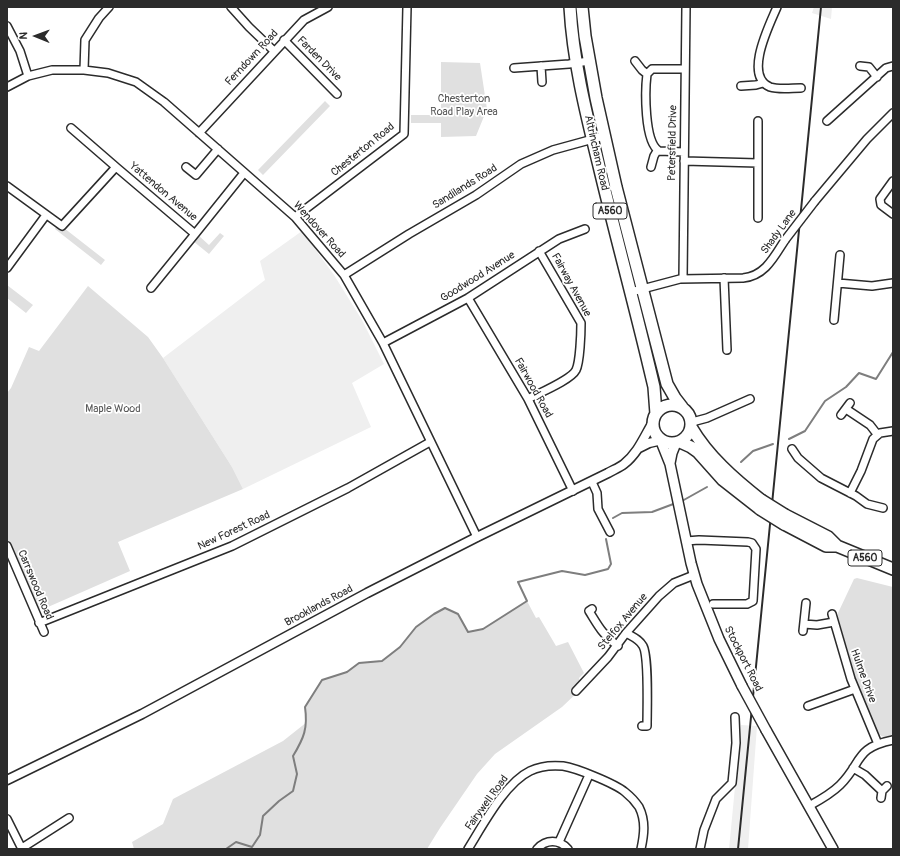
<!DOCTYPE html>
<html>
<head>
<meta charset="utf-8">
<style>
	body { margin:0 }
	#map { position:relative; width:900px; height:856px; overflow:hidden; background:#fff; font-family:Pangolin,sans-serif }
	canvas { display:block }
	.frame { position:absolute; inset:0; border:8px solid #2b2b2b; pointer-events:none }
	.north { position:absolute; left:16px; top:16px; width:40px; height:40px; -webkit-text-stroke:3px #fff; paint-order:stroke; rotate:271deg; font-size:11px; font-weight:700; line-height:16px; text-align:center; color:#2b2b2b }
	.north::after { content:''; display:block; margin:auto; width:14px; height:18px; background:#2b2b2b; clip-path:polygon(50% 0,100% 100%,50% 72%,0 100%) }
</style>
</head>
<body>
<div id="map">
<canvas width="900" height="856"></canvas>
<div class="frame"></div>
<div class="north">N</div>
</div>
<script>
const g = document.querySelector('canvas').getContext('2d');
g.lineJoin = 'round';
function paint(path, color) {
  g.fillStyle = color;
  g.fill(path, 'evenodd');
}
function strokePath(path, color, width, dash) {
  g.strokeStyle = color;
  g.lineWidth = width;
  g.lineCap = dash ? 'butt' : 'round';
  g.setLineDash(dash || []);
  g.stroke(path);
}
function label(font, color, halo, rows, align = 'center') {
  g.font = font + ' Pangolin,sans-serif';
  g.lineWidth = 3.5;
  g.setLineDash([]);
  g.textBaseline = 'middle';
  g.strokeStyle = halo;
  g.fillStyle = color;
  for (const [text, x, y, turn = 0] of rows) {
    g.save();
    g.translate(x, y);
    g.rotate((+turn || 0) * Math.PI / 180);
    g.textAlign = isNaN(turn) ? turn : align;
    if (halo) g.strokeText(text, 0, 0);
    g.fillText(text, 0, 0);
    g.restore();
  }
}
paint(new Path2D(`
	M 814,7 L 832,7 L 831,19 L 812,13 Z
	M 302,231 L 334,275 L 362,320 L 384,364 L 352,383 L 371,427 L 243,489 L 232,467 L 163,358 L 265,280 L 260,261 Z
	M 741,725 L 757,726 L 748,849 L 729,849 Z`), '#efefef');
paint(new Path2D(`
	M 441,62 L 480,63 L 487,109 L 476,136 L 441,137 L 441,123 L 411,123 L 411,115 L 441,115 Z
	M 325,101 L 330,106 L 263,175 L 258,170 Z
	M 56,227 L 62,231 L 64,228 L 105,260 L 101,265 L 55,229 Z
	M 220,233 L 224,236 L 209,254 L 193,241 L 198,235 L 209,245 Z
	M 7,285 L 33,305 L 26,313 L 7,298 Z
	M 88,286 L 148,337 L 163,358 L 232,467 L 243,489 L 118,542 L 130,571 L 48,607 L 37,610 L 34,606 L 7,539 L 7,393 L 11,388 L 29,347 L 39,351 Z
	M 857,578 L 893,587 L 893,735 C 887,736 882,739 878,733 L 855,678 L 838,617 L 838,613 L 854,579 Z
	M 527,601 L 536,618 L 539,617 L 556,646 L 568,642 L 584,673 L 579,678 L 581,689 L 562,707 L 495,754 L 477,774 L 440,828 L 427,849 L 134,849 L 132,842 L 163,824 L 173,799 L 283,741 L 307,722 L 305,707 L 322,680 L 347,672 L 359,663 L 382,661 L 400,647 L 416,627 L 434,614 L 445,608 L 458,614 L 469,632 L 483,629 Z`), '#e0e0e0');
strokePath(new Path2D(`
	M 789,439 L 805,431 L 825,401 L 846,387 L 859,373 L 876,379 L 893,352
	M 741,462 L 753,451 L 773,444
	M 682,501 L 707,487
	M 613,518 L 622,513 L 652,512 L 676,503
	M 226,849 L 236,842 L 252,847 L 260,835 L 263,816 L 279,801 L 293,791 L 297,774 L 293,756 C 304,738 308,728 305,707 L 322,680 L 347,672 L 359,663 L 382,661 L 400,647 L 416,627 L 434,614 L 445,608 L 458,614 L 468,632 L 483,629 L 527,601 L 518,582 L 562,571 L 585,575 L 608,569 L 611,564 L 606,539`), '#7e7e7e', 2);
const minor = new Path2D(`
	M 231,7 L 249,27 L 274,51
	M 777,7 C 770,24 743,76 770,87 C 779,90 792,88 801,88
	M 7,26 L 20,51 L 28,76
	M 284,40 L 337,94
	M 635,61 L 642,70 L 647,74
	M 541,66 L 542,82
	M 860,66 L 869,67 L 877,77
	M 514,68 L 569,64 L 589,61
	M 84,70 L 85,40 L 99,18 L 109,7
	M 741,86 L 756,85 L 763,83
	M 7,87 L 28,76 L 52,70 L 84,70 L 108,73 L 136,82 L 164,102 L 295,217 L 344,275 L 383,343 L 477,537
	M 758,121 L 758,218
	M 827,121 L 886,68 L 893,66
	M 71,128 L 116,167
	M 199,133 L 304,20 L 328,7
	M 684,152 L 659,151 C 644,142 645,90 647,74 L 652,69 L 685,69
	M 684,161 L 758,163
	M 186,167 L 196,175 L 218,149
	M 651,167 L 654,156 L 657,151
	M 893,181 L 880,199 L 881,205 L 893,214
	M 7,186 L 62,226 L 116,167 L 195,234 L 244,173
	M 815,201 L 867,139 L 893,113
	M 295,217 L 404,134 L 407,7
	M 7,268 L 46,215
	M 344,275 L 409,234 L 476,195 L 521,164 L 553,150 L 604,136
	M 724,278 L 727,350
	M 683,279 L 686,7
	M 838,283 L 872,286 L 893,283
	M 151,288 L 195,234
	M 631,292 L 680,279 L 743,278 C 765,276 774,257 785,240
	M 468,298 L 528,399 L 573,491
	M 834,320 L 840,255
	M 383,343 L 468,298 L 559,239 L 585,229
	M 528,399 C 539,393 571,380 576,370 C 580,362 581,333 581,323 L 539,251
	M 846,409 L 870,425 L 877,434
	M 841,415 L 850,403
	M 692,422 L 707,418 L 750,399
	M 792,449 L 798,458 L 821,478 L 856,496 L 867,504 L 883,508
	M 592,482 L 597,493 L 598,509 L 610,532
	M 850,493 L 861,471 L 873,439 L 880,433 L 893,431
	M 686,541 L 699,540 L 748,542 L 752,543 L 756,549 L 753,601 L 747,604 L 713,604
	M 7,546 L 44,632
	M 592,609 L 589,611 C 599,627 602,634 618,646
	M 832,614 L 851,679 L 878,744
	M 39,623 L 232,546 L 348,488 L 430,442
	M 804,624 L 817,625 L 834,622
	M 803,631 L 806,603
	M 626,633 C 633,637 639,639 643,646 C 649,657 647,711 647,726 L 642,726
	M 576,691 L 608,657 L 626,633 L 659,596 L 674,583 L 694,575
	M 808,706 L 855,689
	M 853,768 L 865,775 L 882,791
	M 881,798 L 882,791 L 887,786
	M 809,806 C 820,800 831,794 840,785 C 863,762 854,748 893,740
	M 7,819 L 22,849
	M 559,842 L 589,775
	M 22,848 L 69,818
	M 468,849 C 483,825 505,783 530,771 C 540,766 552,765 563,766 C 576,768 614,783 625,792 C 630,796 635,801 639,807 C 646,821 644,835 641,849
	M 537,849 C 546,839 559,839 568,849
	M 700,849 L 704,830 L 716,799 L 732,783 L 736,743 L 735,717`);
const tertiary = new Path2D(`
	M 639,448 L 649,443 L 662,440
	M 7,780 L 142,714 L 367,593 L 477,537 L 608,473 C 613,470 619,468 624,464 C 638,453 644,437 653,422`);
const secondary = new Path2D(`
	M 662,440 L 662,444 L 670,464 L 691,563 L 697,584 L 719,639 L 742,686
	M 670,463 L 672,453 L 676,443
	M 766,730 L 833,849`);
const trunk = new Path2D(`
	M 570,7 C 573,61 586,113 599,166 C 615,233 633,299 649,366 L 654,387 L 656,414
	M 582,7 L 585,36 L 596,98 L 616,187 L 667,384 L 675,398 L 682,407
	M653 424a19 19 0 1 1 38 0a19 19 0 1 1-38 0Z
	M 691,427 C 708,456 734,479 761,500
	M 680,442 L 691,447 L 698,452 L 723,480 L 760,509
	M 785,515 L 828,537 L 837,546 L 893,569
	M 784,524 L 826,546 L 837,546`);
strokePath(minor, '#2b2b2b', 10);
strokePath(tertiary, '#2b2b2b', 11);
strokePath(secondary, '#2b2b2b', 12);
strokePath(trunk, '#2b2b2b', 14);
strokePath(minor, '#fff', 7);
strokePath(tertiary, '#fff', 8);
strokePath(secondary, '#fff', 9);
strokePath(trunk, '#fff', 11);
strokePath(new Path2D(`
	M 738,849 L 821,7`), '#2b2b2b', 2);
const minorBridge = new Path2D(`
	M 785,240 L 815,201`);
const secondaryBridge = new Path2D(`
	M 742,686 L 766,730`);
const trunkBridge = new Path2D(`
	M 761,500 L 785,515
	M 760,509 L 784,524`);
strokePath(minorBridge, '#2b2b2b', 10, []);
strokePath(secondaryBridge, '#2b2b2b', 12, []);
strokePath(trunkBridge, '#2b2b2b', 14, []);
strokePath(minorBridge, '#fff', 7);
strokePath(secondaryBridge, '#fff', 9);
strokePath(trunkBridge, '#fff', 11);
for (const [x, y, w] of [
	[610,211,34],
	[865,558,34]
]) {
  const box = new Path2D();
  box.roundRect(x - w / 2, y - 8, w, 16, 3);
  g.fillStyle = '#fff';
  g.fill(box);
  strokePath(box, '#2b2b2b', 1);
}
label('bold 10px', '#2b2b2b', null, [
	["A560",610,211],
	["A560",865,558]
]);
label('11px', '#2b2b2b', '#fff', [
	["Ferndown Road",252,58,-47],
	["Farden Drive",319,59,45],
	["Petersfield Drive",673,143,-89],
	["Chesterton Road",363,150,-39],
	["Altrincham Road",596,153,77],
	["Sandilands Road",465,187,-32],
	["Yattendon Avenue",163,192,40],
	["Wendover Road",319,230,48],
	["Shady Lane",779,232,-54],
	["Goodwood Avenue",478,277,-32],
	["Fairway Avenue",571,285,61],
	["Fairwood Road",533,388,61],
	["New Forest Road",234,531,-25],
	["Carrswood Road",35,585,67],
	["Brooklands Road",319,606,-28],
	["Stelfox Avenue",623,622,-50],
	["Stockport Road",743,659,63],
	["Hulme Drive",863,676,70],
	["Fairywell Road",487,803,-54]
]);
label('11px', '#585858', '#fff', [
	["Chesterton",464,99],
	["Road Play Area",464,112],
	["Maple Wood",113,409]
]);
</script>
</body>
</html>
